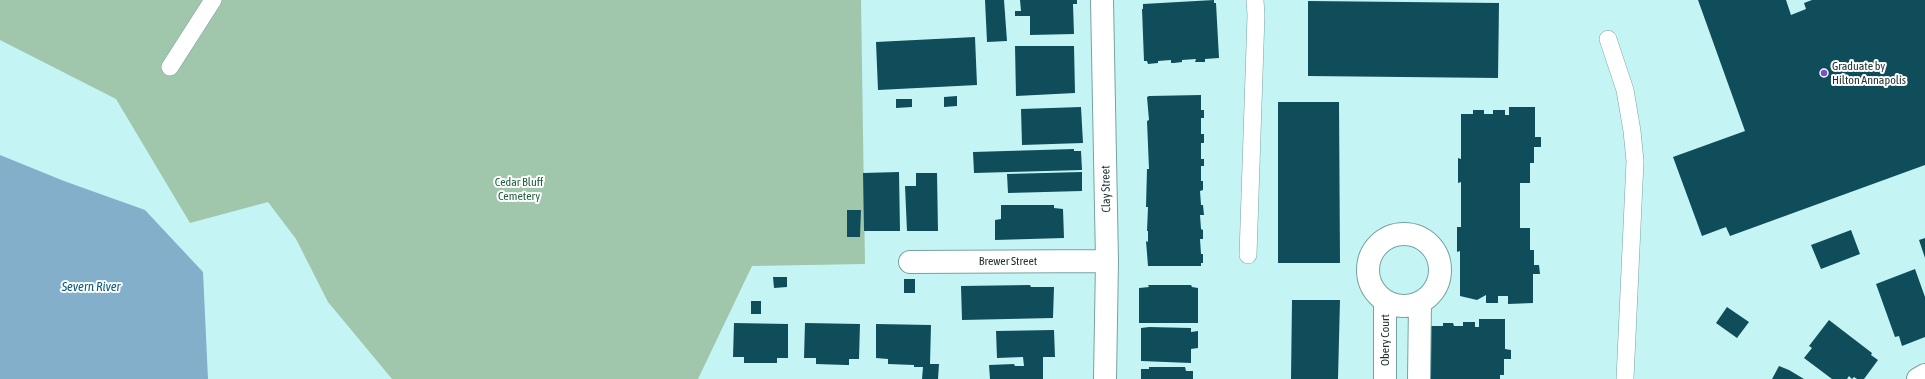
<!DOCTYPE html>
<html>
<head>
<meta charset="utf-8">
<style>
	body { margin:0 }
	canvas { display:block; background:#c4f5f4 }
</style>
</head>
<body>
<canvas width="1925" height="379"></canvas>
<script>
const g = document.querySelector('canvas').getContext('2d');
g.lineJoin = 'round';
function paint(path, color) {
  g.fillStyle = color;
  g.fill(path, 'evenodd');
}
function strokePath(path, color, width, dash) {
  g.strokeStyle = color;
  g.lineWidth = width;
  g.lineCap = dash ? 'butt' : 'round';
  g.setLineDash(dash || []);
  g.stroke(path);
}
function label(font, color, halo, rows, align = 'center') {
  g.font = font + ' "Asap Condensed",sans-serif';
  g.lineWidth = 4;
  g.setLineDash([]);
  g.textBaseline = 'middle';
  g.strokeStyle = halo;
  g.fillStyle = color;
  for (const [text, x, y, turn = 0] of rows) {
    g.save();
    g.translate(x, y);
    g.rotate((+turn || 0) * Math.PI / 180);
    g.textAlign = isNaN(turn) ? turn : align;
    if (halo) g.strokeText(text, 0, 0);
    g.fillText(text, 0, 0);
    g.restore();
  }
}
paint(new Path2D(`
	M 0,0 L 861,0 L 865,264 L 752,266 L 698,379 L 392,379 L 328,302 L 296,239 L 268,202 L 190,223 L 116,99 L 0,40 Z`), '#a0c7ac');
paint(new Path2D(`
	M 0,155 L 64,181 L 145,210 L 203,272 L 208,379 L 0,379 Z`), '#83afcb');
paint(new Path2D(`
	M 985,0 L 1004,0 L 1007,41 L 987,42 Z
	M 1020,0 L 1077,0 L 1077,4 L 1073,4 L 1074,34 L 1030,35 L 1030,16 L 1015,16 L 1015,11 L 1021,11 Z
	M 1214,0 L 1214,3 L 1216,3 L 1219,58 L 1205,59 L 1205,62 L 1195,62 L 1196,59 L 1182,60 L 1182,62 L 1174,63 L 1171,63 L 1171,60 L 1158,61 L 1158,63 L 1148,64 L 1147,61 L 1144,61 L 1142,9 L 1143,9 L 1143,4 Z
	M 1698,0 L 1786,0 L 1791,15 L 1806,9 L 1804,3 L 1812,0 L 1925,0 L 1925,165 L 1730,236 L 1726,227 L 1702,236 L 1673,157 L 1745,131 Z
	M 1308,1 L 1499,3 L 1498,78 L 1308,76 Z
	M 975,37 L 977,85 L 878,90 L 876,42 Z
	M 1015,46 L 1074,46 L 1075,93 L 1016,96 Z
	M 1201,95 L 1201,110 L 1204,110 L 1204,118 L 1201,118 L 1201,134 L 1204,134 L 1204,143 L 1201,143 L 1201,159 L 1204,159 L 1204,166 L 1201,166 L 1201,181 L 1203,181 L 1203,190 L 1200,191 L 1201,205 L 1203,205 L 1204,215 L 1200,215 L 1201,229 L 1203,230 L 1203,239 L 1200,239 L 1201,254 L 1203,254 L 1203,263 L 1201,263 L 1201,266 L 1148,266 L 1146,241 L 1148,242 L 1148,231 L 1147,231 L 1148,207 L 1146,207 L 1147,169 L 1149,169 L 1147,121 L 1149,120 L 1147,97 L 1149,96 Z
	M 957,96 L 957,106 L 944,107 L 944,97 Z
	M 896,99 L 912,99 L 912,107 L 896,108 Z
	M 1278,102 L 1339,102 L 1340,263 L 1278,263 Z
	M 1081,107 L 1083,143 L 1022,145 L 1021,109 Z
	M 1509,107 L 1535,107 L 1535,137 L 1541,137 L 1541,147 L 1534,147 L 1534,163 L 1530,163 L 1530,183 L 1520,183 L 1520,228 L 1530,228 L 1530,250 L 1534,250 L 1534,265 L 1539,265 L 1540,274 L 1533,274 L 1533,303 L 1508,304 L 1508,296 L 1498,296 L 1498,303 L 1486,303 L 1486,295 L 1477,300 L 1460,296 L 1460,251 L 1457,252 L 1457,227 L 1461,227 L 1461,182 L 1458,183 L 1458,158 L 1461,159 L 1461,114 L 1473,114 L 1473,110 L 1484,110 L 1484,114 L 1493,114 L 1493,110 L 1505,110 L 1505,115 L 1509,115 Z
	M 1074,149 L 1074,151 L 1081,151 L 1082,170 L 974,173 L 973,152 Z
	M 899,172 L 900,231 L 864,231 L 863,173 Z
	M 1082,172 L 1082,191 L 1008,193 L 1007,174 Z
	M 916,173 L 937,173 L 938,231 L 907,231 L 905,186 L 916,186 Z
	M 1001,205 L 1054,205 L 1054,208 L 1063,209 L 1064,238 L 995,240 L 995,220 L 1001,219 Z
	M 847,210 L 861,210 L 860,237 L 847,237 Z
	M 1851,230 L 1860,254 L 1821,269 L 1811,245 Z
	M 1925,238 L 1925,258 L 1919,240 Z
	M 1915,269 L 1925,297 L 1925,337 L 1902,346 L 1899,336 L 1895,337 L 1876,284 Z
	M 773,277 L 787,277 L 787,287 L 774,288 Z
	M 904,279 L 915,279 L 915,293 L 904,293 Z
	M 1030,285 L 1031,287 L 1054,287 L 1053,318 L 962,320 L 961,286 Z
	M 1148,285 L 1191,285 L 1192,287 L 1198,288 L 1198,323 L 1139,323 L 1139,288 L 1149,287 Z
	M 1292,300 L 1340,300 L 1338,379 L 1291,379 Z
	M 751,301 L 761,301 L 761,314 L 751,314 Z
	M 1727,307 L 1749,322 L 1737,338 L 1716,323 Z
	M 1479,319 L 1505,319 L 1505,349 L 1511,350 L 1511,359 L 1504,359 L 1504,375 L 1500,375 L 1500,379 L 1428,379 L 1428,371 L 1431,370 L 1431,326 L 1443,326 L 1443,323 L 1453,323 L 1454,326 L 1463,326 L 1463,322 L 1475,322 L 1475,327 L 1479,327 Z
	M 1829,320 L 1872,353 L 1871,355 L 1878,360 L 1864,379 L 1857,379 L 1854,377 L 1852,379 L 1849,376 L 1847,379 L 1832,379 L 1804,358 L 1812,348 L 1809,346 Z
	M 734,323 L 788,324 L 788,358 L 777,358 L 777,363 L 744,363 L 744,357 L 733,357 Z
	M 805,323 L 860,324 L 859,359 L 849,359 L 849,365 L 846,365 L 816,364 L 816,358 L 804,358 Z
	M 876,324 L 931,325 L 930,364 L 939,364 L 938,379 L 922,379 L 923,367 L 914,367 L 914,365 L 888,364 L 888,359 L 876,358 Z
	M 1149,327 L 1191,328 L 1191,332 L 1198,331 L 1198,348 L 1191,349 L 1191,363 L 1141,361 L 1141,328 Z
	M 1054,330 L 1055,357 L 1043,357 L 1043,379 L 990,379 L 989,365 L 1014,364 L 1015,366 L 1024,366 L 1023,357 L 997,358 L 996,331 Z
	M 1779,366 L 1789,370 L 1804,379 L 1772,379 Z
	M 1149,367 L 1185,367 L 1186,371 L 1193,371 L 1193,379 L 1141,379 L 1141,369 L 1149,369 Z`), '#104d5a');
const service = new Path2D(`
	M 1608,39 L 1625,90 L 1632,131 L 1635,161 L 1625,379
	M 170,67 L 213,0
	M 1248,255 L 1256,15 L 1255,0`);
const minor = new Path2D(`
	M 1102,0 L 1107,261 L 1105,379
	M1368 270a36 36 0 1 1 72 0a36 36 0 1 1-72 0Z
	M 910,262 L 1107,261
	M 1385,301 L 1385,379
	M 1419,379 L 1420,303
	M 1918,379 L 1925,375`);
strokePath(service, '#75a3a2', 18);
strokePath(minor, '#75a3a2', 24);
strokePath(service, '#fff', 17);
strokePath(minor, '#fff', 22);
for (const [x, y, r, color] of [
	[1824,73,4,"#7b4fc8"]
]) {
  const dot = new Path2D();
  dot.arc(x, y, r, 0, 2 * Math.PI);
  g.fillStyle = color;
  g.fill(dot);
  strokePath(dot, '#fff', 1.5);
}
label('12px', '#1d3030', '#fff', [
	["Graduate by",1832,66],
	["Hilton Annapolis",1832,80]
], 'left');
label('12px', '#1e623c', '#fff', [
	["Cedar Bluff",519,182],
	["Cemetery",519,196]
]);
label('12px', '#1d3030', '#fff', [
	["Clay Street",1106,189,-91],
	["Brewer Street",1008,261],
	["Obery Court",1385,340,-90]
]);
label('italic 13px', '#075b80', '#fff', [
	["Severn River",91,287]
]);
</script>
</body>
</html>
